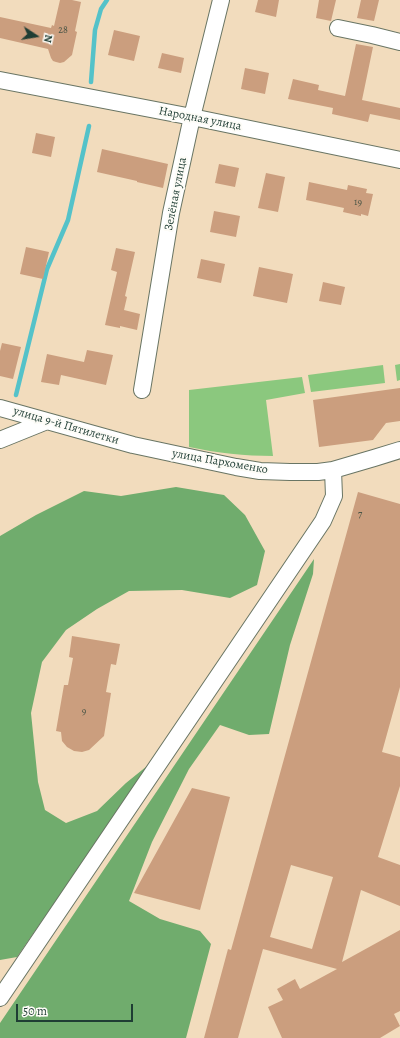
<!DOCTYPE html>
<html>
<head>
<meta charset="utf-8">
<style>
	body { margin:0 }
	#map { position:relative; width:400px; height:1038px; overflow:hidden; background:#f2dcbd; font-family:Alegreya,serif }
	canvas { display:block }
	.north { position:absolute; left:16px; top:16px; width:40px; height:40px; -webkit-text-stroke:3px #fdfcf7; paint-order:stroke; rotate:102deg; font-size:11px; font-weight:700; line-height:16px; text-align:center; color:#1f3d34 }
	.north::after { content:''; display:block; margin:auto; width:14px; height:18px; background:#1f3d34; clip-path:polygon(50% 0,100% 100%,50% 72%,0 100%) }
	.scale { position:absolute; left:16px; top:1004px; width:117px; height:18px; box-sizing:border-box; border:2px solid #1f3d34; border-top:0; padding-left:5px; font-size:12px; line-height:14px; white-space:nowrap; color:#1f3d34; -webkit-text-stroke:3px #fdfcf7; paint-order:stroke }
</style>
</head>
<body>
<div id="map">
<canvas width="400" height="1038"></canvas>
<div class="north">N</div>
<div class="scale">50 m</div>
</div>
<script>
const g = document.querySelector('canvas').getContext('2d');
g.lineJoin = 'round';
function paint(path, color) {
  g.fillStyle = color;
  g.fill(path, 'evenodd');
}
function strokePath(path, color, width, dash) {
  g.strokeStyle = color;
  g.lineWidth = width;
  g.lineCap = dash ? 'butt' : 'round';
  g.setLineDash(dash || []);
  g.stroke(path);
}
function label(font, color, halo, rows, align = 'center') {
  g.font = font + ' Alegreya,serif';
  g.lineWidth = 4;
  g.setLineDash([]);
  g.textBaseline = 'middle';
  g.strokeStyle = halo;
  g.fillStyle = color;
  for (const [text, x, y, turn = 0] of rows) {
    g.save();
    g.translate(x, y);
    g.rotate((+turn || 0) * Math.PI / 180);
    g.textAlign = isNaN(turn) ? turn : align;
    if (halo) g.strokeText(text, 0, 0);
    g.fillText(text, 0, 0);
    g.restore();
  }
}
paint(new Path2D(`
	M 400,364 L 400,380 L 397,381 L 395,365 Z
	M 383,365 L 385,383 L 311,392 L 308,375 Z
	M 302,377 L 305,393 L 266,400 L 273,456 C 245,456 217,453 189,447 L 189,390 Z`), '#8bc87e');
paint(new Path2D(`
	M 176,487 L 224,495 L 245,515 L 265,551 L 257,585 L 230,598 L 182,590 L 129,591 L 97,609 L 66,630 L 42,662 L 31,713 L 38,782 L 45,810 L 66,823 L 97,811 L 126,783 L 152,762 L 17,957 L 0,960 L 0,536 L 36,515 L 84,491 L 121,496 Z
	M 314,559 L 313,574 L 290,645 L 269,734 L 249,735 L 220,725 L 189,769 L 152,842 L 129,901 L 160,919 L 200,931 L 211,944 L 186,1038 L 0,1038 L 0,1023 Z`), '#70ac6d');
strokePath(new Path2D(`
	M 91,82 L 95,30 L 101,9 L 107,0
	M 16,395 L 47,269 L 68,220 L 89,126`), '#54c2c9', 4.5);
paint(new Path2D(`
	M 60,0 L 72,0 L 81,2 L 75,31 L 77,32 L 72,55 L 64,62 L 60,63 L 56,62 L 53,61 L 51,58 L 48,49 L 0,38 L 0,17 L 51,28 L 52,25 L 54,26 Z
	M 258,0 L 279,0 L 276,17 L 255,12 Z
	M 319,0 L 336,0 L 331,21 L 316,18 Z
	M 361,0 L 379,0 L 374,21 L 357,18 Z
	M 114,30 L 140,36 L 134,61 L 108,55 Z
	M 356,44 L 373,47 L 362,100 L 400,108 L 400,120 L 370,114 L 368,122 L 332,114 L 333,108 L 288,99 L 293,79 L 319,85 L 318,90 L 345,96 Z
	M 162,53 L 184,58 L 181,73 L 158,68 Z
	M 245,68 L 269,73 L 265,94 L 241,89 Z
	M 36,133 L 55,137 L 51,157 L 32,153 Z
	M 102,149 L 168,164 L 163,188 L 137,182 L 137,181 L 97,172 Z
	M 219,164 L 239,168 L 235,187 L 215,183 Z
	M 266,173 L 285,177 L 278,212 L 258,208 Z
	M 309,182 L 347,190 L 348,185 L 367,189 L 366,193 L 373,194 L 368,216 L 361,214 L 361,216 L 343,212 L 344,208 L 306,200 Z
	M 214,211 L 240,216 L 236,237 L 210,232 Z
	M 26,247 L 49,252 L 43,279 L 20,274 Z
	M 116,248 L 135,252 L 125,296 L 127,297 L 124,310 L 140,314 L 137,330 L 120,326 L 120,328 L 105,325 L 117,272 L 111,270 Z
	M 201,259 L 225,264 L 221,283 L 197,278 Z
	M 259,267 L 293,274 L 287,303 L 253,296 Z
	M 323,282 L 345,287 L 341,305 L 319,301 Z
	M 2,343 L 21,347 L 13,379 L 0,376 L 0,351 Z
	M 87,350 L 113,355 L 106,385 L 61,375 L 59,385 L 41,382 L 47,354 L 84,362 Z
	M 400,388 L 400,421 L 386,423 L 373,440 L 319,447 L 313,400 Z
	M 358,492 L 400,504 L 400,687 L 382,752 L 400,757 L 400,786 L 378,857 L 400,865 L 400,906 L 361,890 L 342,962 L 400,930 L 400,1011 L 394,1014 L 400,1026 L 380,1038 L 282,1038 L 268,1007 L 283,1000 L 277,989 L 295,979 L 300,989 L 337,969 L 263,949 L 238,1038 L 204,1038 L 228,949 L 231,950 ZM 291,865 L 333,877 L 312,949 L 270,937 Z
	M 72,636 L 120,644 L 116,665 L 111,664 L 106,692 L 111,693 L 104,736 L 89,750 L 82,752 L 74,751 L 67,747 L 62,741 L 61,732 L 56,731 L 64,685 L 68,685 L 73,658 L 69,657 Z
	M 192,788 L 230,797 L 200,910 L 134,893 Z`), '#cb9e7e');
const minor = new Path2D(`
	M 338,28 L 372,35 L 400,42
	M 0,80 L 192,117 L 400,160
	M 142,390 L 171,213 L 192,117 L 221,0
	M 0,408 L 133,445 L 236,467 L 260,471 L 290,472 L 318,472 L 333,470 L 374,458 L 400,450
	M 0,440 L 47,421
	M 0,998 L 323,521 L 334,496 L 333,470`);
strokePath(minor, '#697564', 18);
strokePath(minor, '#fff', 16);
label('10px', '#4a5546', null, [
	["28",63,31],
	["19",358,203],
	["7",360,515],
	["9",84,712]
]);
label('12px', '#1f3d34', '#fdfcf7', [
	["Народная улица",200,119,11],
	["Зелёная улица",176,194,-79],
	["улица 9-й Пятилетки",66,426,16],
	["улица Пархоменко",220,462,10]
]);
</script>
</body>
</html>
